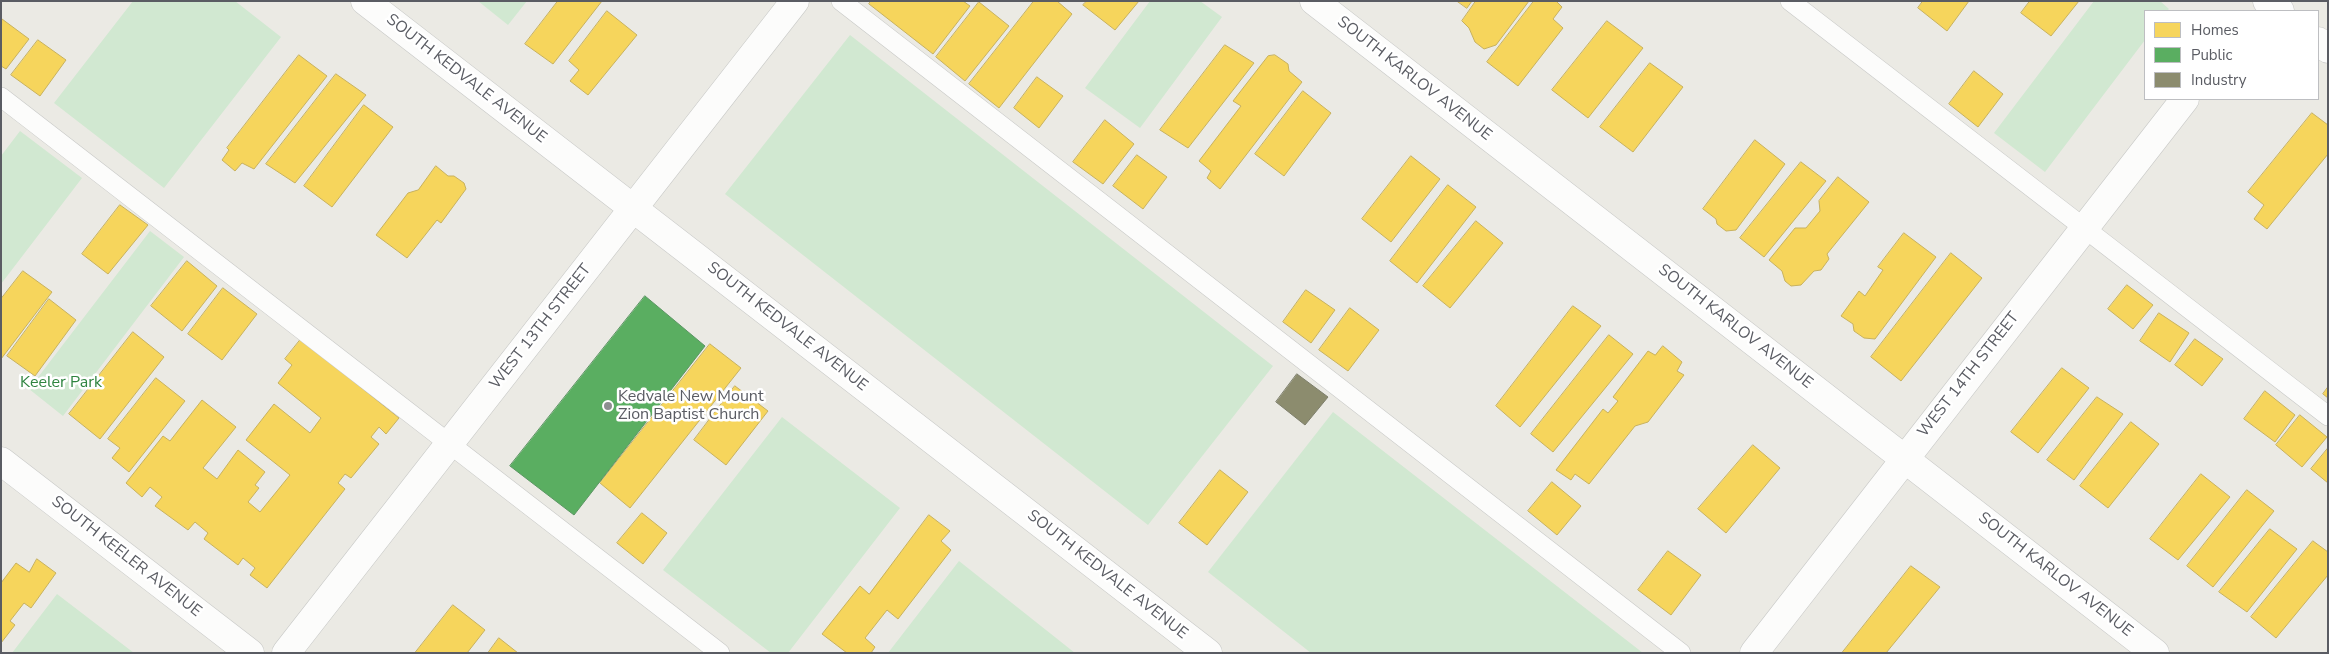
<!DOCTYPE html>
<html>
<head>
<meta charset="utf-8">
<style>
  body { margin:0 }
  #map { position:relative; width:2329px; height:654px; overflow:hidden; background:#ebeae4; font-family:"Nunito Sans",sans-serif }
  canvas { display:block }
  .frame { position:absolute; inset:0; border:2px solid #5a5c63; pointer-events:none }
  .legend { position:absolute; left:2144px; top:10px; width:175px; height:90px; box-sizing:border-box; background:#fff; border:1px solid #bdbec1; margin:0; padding:6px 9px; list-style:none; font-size:15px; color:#5a5c63 }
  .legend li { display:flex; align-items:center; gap:10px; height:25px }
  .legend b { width:25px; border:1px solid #bdbec1 }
</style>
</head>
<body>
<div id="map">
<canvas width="2329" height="654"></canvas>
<div class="frame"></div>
<ul class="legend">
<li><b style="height:14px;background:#f6d55c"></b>Homes</li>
<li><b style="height:14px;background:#5aae61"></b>Public</li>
<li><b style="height:14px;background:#8c8c6e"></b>Industry</li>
</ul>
</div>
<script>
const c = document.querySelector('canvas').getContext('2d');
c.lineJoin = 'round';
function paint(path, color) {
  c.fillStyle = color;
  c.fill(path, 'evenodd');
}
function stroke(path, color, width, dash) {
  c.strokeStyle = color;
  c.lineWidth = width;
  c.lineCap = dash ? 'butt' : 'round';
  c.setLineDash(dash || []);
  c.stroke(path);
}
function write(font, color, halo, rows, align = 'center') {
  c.font = font + ' "Nunito Sans",sans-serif';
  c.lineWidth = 5;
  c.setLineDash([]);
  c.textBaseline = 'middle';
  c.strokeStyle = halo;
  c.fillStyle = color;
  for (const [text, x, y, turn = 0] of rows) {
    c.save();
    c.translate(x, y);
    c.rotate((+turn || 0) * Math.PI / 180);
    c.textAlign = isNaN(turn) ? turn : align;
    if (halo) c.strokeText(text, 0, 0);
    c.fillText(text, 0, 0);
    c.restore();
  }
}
paint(new Path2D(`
  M133,1H235L281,37L164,188L54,103Z
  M478,1H527L508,25Z
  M1150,1H1200L1222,17L1140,128L1085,88Z
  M2094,1H2160L2169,9L2167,11H2145V40L2045,172L1994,133Z
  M850,35L1273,366L1148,525L725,194Z
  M20,131L82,178L1,284V156Z
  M150,231L184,257L63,416L29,389Z
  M1333,412L1643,653H1311L1208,572Z
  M782,417L900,508L788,653H771L663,570Z
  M959,561L1075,653H888Z
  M57,594L134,653H12Z`), '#d1e8d1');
const homes = new Path2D(`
  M558,1H602L553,64L525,44Z
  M871,1H963L970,6L933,54L869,4Z
  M1034,1H1057L1072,14L999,108L969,84Z
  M1087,1H1139L1115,30L1083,5Z
  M1457,1H1472L1467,8Z
  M1476,1H1529L1496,45L1484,49L1475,42L1469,28L1462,21Z
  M1534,1H1556L1562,7L1553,19L1563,28L1518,86L1487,62Z
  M1923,1H1969L1947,31L1918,8Z
  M2030,1H2079L2051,36L2021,13Z
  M979,2L1009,26L965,81L936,57Z
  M607,11L637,35L588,95L570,81L579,70L569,61Z
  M2,19L29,39L6,69L1,66Z
  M1607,21L1643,48L1588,118L1552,90Z
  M38,40L66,60L40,96L11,75Z
  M1225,45L1254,63L1188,148L1160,130Z
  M299,55L327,76L254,169L242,163L235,171L222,160L229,150L227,148Z
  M1275,55L1288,64L1289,71L1302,82L1220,189L1207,178L1211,171L1199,161L1241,106L1233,101L1268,56Z
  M1650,63L1683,87L1633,152L1600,127Z
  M1974,71L2003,94L1978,127L1949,104Z
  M336,74L366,95L295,183L266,164Z
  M1037,77L1063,96L1039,128L1014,108Z
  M1303,91L1331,113L1284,176L1255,154Z
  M364,105L393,127L332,207L304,186Z
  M2312,113L2328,125V154L2267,229L2254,219L2264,205L2248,192Z
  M1105,120L1134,144L1103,184L1073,162Z
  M1755,140L1785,164L1736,230L1726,231L1717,224L1716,219L1703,209Z
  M1137,155L1167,177L1143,209L1113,186Z
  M1411,156L1440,179L1391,242L1362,219Z
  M1801,162L1826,181L1764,257L1740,238Z
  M436,166L448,176H454L464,183L466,189L441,223L437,220L407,258L376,235L408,193L418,190Z
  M1838,177L1869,202L1827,254L1829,259L1821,270L1814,271L1801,285L1791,286L1785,281L1782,271L1769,260L1795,228H1806L1820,211L1819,201Z
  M1448,185L1476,207L1417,283L1390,261Z
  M120,205L148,225L108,274L82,254Z
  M1476,221L1503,243L1450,308L1423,286Z
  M1904,233L1936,257L1875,339L1864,338L1854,331L1853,324L1841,316L1859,291L1865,296L1883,270L1878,267Z
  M1951,253L1982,278L1901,381L1871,357Z
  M187,261L217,286L182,331L151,306Z
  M23,271L52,292L1,359V299Z
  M2127,285L2153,305L2133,329L2108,309Z
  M223,288L257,314L222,360L188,334Z
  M1306,290L1335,310L1311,343L1283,322Z
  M49,299L76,320L35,376L7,356Z
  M1573,306L1601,326L1520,427L1496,406Z
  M1350,308L1379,330L1348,371L1319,350Z
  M2159,313L2189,333L2170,362L2140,341Z
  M133,332L164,357L100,439L69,414Z
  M1609,335L1633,354L1553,452L1531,434Z
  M301,339L399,418L386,434L379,427L371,437L379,444L351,478L345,474L338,483L345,489L267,588L250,575L255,568L243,558L238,565L204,539L208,533L195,522L188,530L155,506L162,497L150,487L142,497L126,483L163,436L170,441L202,400L236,427L203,468L217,479L238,450L265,472L255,485L259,488L248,502L260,512L290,475L246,440L274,404L310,433L321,418L278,383L292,365L285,359Z
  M2195,339L2223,359L2202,386L2175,365Z
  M710,344L741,368L630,508L600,483Z
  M1663,346L1682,362L1677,371L1684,375L1648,422L1635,426L1589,484L1575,474L1571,480L1556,470L1603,409L1608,413L1618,401L1613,397L1648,351L1655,355Z
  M2062,368L2089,388L2038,453L2011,432Z
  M156,378L185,401L129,472L112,458L120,448L108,439Z
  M735,386L768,411L726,465L694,440Z
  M2328,387V398L2323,394Z
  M2265,391L2295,415L2275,442L2244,419Z
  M2097,397L2123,414L2074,480L2047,460Z
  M2300,415L2327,437L2302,467L2276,445Z
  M2131,422L2159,444L2108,508L2080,486Z
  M1753,445L1780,468L1726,533L1698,509Z
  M2328,448V483L2311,469Z
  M1220,470L1248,492L1207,545L1179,523Z
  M2201,474L2230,497L2178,560L2150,539Z
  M1552,482L1581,506L1557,535L1528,511Z
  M2247,490L2274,511L2213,587L2187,566Z
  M642,513L667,533L643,564L617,543Z
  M929,515L950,531L941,541L951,550L898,619L887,610L865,638L875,647L871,653H847L822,634L860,586L869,594Z
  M2270,529L2297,549L2247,612L2219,592Z
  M2313,541L2328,552V575L2276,638L2251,617Z
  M1668,551L1701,575L1671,615L1638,590Z
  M37,559L56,573L31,608L24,603L10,621L15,625L1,643V583L16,563L29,572Z
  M1911,566L1940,587L1886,653H1842Z
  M453,605L485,630L467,653H415Z
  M499,638L518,653H488Z`);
paint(homes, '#f6d55c');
stroke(homes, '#c7b15e', 1);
const public = new Path2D(`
  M645,296L705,346L574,515L510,466Z`);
paint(public, '#5aae61');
stroke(public, '#5a9562', 1);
const industry = new Path2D(`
  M1297,374L1328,397L1305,425L1276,402Z`);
paint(industry, '#8c8c6e');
stroke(industry, '#7d7e6b', 1);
const service = new Path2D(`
  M841,1L1681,653
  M1790,1L2328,416
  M1,97L720,653`);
const minor = new Path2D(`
  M365,1L1208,653
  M1314,1L2155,653
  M2267,1L2280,11
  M2318,41L2328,49
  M286,653L795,1
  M1754,653L2185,99`);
const tertiary = new Path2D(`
  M1,461L250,653`);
stroke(service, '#c7c8c6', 20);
stroke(minor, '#c7c8c6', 29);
stroke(tertiary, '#c7c8c6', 29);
stroke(service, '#fcfcfb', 19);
stroke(minor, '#fcfcfb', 28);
stroke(tertiary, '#fcfcfb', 28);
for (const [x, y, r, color] of [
  [608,406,5,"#8d8e90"]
]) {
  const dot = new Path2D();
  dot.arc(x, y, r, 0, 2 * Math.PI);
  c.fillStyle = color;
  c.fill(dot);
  stroke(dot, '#fff', 2);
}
write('16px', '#5a5c63', '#fff', [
  ["SOUTH KEDVALE AVENUE",466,79,38],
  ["SOUTH KARLOV AVENUE",1414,79,38],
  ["WEST 13TH STREET",541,327,-52],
  ["SOUTH KEDVALE AVENUE",787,327,38],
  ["SOUTH KARLOV AVENUE",1735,327,38],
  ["WEST 14TH STREET",1969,375,-52],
  ["SOUTH KEELER AVENUE",126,557,38],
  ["SOUTH KEDVALE AVENUE",1107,575,38],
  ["SOUTH KARLOV AVENUE",2055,575,38]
]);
write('16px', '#2f8440', '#fff', [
  ["Keeler Park",61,383]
]);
write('16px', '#5a5c63', '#fff', [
  ["Kedvale New Mount",618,397],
  ["Zion Baptist Church",618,415]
], 'left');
</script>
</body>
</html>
